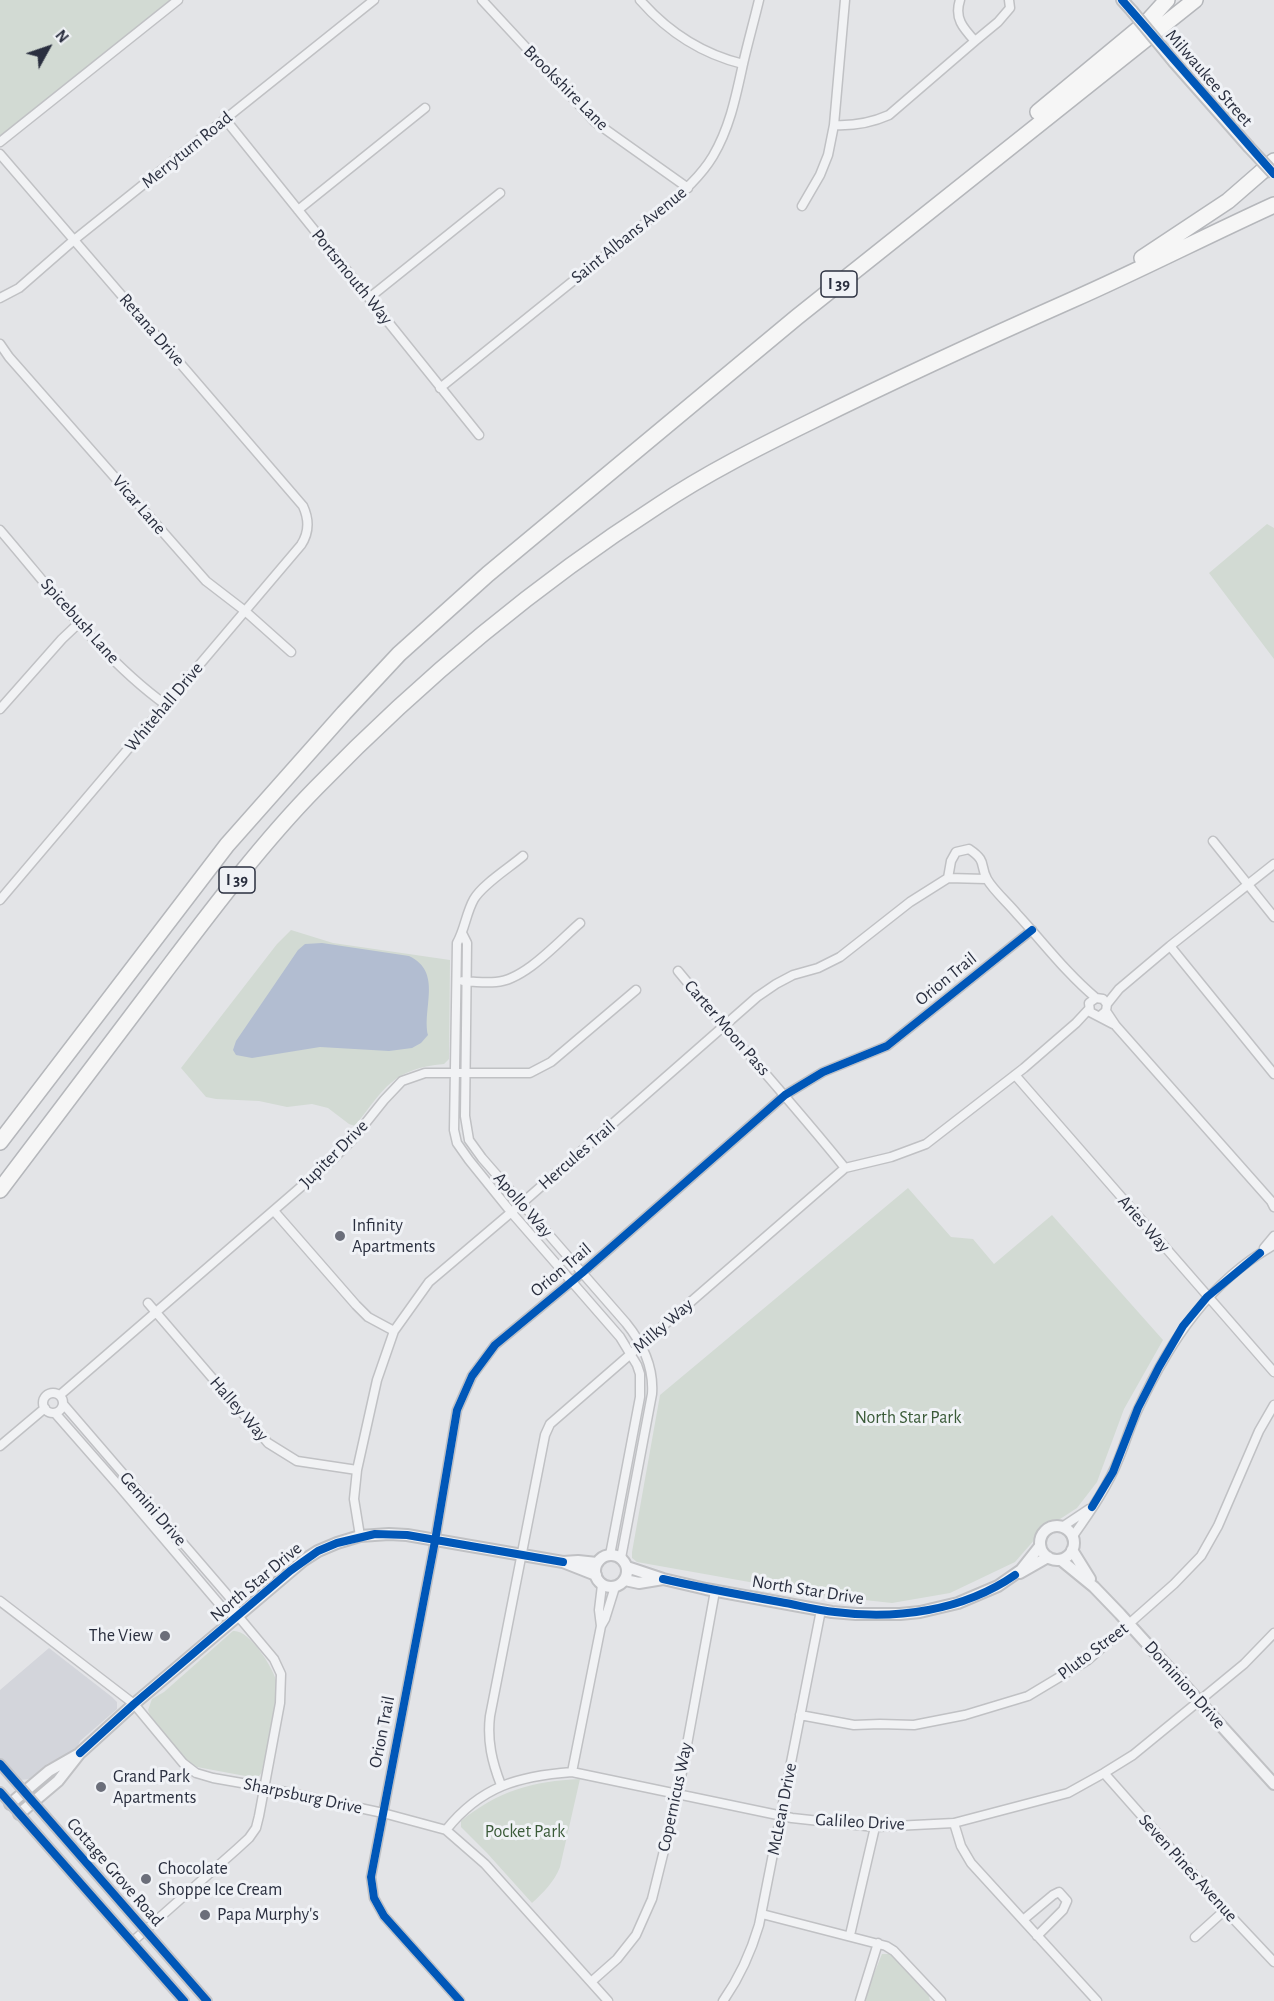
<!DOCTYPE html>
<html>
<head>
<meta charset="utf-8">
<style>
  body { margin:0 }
  #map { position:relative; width:1274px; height:2001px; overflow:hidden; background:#e3e4e7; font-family:"Alegreya Sans",sans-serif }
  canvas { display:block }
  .north { position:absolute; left:18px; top:18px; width:60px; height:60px; -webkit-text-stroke:4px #f0f2f6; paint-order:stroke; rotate:50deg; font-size:16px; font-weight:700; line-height:24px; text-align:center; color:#2a2f3f }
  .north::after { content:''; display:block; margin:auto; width:21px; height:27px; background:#2a2f3f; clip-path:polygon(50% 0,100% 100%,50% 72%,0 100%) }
</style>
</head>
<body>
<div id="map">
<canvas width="1274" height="2001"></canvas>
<div class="north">N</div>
</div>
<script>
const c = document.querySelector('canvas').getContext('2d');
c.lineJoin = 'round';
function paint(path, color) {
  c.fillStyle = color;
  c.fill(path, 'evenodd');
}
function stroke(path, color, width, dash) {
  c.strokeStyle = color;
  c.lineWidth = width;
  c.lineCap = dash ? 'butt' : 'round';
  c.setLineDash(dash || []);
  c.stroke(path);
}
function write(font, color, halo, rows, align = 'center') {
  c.font = font + ' "Alegreya Sans",sans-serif';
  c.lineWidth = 6;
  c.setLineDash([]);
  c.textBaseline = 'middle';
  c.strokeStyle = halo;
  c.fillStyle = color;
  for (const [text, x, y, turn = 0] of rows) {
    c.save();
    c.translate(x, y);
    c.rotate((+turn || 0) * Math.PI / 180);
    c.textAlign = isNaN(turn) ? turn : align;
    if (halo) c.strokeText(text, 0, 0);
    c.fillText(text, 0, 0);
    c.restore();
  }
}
paint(new Path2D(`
  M49,1648L112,1697L117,1702V1709L80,1741L77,1748L68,1754L47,1764L30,1779L20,1780L0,1758V1690Z`), '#d3d5db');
paint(new Path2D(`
  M0,0H172L0,141Z
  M1267,524L1274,528V659L1209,573Z
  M291,930L333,943L450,960L449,1059L444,1064C392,1069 385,1088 355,1126L349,1124L328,1108L312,1104L287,1107L259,1101L216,1099L206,1097L181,1068L277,944Z
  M908,1188L951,1237L973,1239L994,1264L1052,1215L1163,1340L1124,1409L1097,1482L1077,1508L1043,1530L1015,1562L950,1593L892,1603L828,1596L637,1562L632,1558V1552L660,1395Z
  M233,1631C249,1629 272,1666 276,1680C279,1691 266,1758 262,1771C260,1776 260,1775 256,1778L197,1767L187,1760L151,1718L148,1710L152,1699L164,1692Z
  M580,1779L560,1867C554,1882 544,1892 532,1903L487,1853L461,1827V1821C498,1791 533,1781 580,1779Z
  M882,1954H890L929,1996L930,2001H863Z`), '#d2dad3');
paint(new Path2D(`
  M322,943L409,956C443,972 422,1008 428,1035L421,1043L412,1048L389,1051L320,1047L252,1058L236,1055L233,1050L236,1041L298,950L305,944Z`), '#b2bdd1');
const minor = new Path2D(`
  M482,0L595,122L688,188
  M640,0C668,32 702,54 743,64
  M960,0C954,18 963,28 975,41L998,22L1010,8L1009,0
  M225,119L479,435
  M834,125C854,126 871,123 889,115L975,41
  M0,142L178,0
  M0,154L303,506C309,519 309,533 301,545L0,900
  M802,206L820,175L828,155L834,125L845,0
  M298,210L425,108
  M0,298L19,288L74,240L374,0
  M369,298L500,193
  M0,344L9,357L206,581L245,611L291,652
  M440,388L665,207C683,192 701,176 713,156C730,127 736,96 743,64C748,42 754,21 759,0
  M0,530C51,589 102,659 166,705
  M0,709L62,639L80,622
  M1213,841L1274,917
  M523,856C509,868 483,884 474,899C466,913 465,929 457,943L454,1130L457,1143L469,1160L511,1212L620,1337L637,1365L640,1374V1397L610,1555
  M948,878L951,861L956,852L969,849C988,862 979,864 987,879C993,890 1009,904 1017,914C1043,942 1066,973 1096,998
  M948,878L986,879
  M462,933L467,943L465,1116L469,1140L482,1158L626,1323C643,1344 654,1367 652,1394L621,1558
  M1170,946L1274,1074
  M678,971C733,1038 791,1101 845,1168
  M463,981C474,982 485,983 496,982C525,980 559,941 580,923
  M1107,1004L1119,989L1170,946L1274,864
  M1106,1011L1116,1026L1271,1201L1274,1207
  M1100,1016L1106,1011L1107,1004L1103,999L1096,998L1089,1003L1090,1012L1113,1024
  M1015,1075L1274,1372
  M274,1211L356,1305L368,1317L394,1331
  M1264,1248L1274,1236
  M148,1303L268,1443L297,1461L357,1470
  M43 1403a10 10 0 1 1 20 0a10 10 0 1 1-20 0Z
  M60,1395L332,1160L352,1140L384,1100L402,1081L425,1073H530L551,1062L636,990
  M64,1405L231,1599L238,1616L274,1659L281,1674L280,1703L259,1816L256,1828L249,1838L237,1849L132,1942
  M55,1413L119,1486L221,1606L230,1613L238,1616
  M0,1446L45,1408
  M1062,1527L1089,1509
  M360,1536L354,1499L357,1470L377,1380L394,1331L429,1282L521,1204L757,997L776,984L793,975L818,968L840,957L910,902L948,878
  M1073,1536C1090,1512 1108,1486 1119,1458C1126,1441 1131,1423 1139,1407C1170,1341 1209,1282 1274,1245
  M0,1601L134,1704L183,1763L196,1773L213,1778L253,1785L383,1813L446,1830L485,1864L608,2001
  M601,1626L605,1619L615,1587
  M800,1715L854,1725L880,1724L914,1725L965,1715L1028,1696L1088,1660L1174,1584L1201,1556L1218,1526L1259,1431L1274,1405
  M572,1772L601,1626L599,1610L602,1585
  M1104,1773L1225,1910L1274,1962
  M501,1785C492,1762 487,1741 490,1716L545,1435L550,1424L845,1168L891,1157L926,1144L1024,1068L1076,1023L1089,1009
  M954,1823L961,1846L971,1863L1097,2001
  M446,1830C481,1786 519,1776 572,1772L792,1818L875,1827L954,1823L1068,1793L1104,1773L1133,1755L1199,1701L1244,1664L1274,1633
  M762,1914L886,1946L894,1951L941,2001
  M1023,1920L1053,1895L1059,1892L1067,1901L1063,1910L1037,1936
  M850,1935L875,1827
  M1195,1937L1225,1910
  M591,1982L617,1959L636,1935L652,1899L678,1794L715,1591
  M460,2001L384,1916L374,1898L371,1877L435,1541L457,1410L472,1376L495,1345L582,1273L785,1095L823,1072L887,1046L1032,930
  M723,2001C740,1977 751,1952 759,1925L821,1610
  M860,2001L878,1943`);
const tertiary = new Path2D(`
  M1122,0L1132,11
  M1174,62L1248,146
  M1040 1543a17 17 0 1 1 34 0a17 17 0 1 1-34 0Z
  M1072,1550L1090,1579
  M595 1571a16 16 0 1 1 32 0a16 16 0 1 1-32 0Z
  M1061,1560L1094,1587L1120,1614L1274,1784
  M563,1562L578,1561L597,1563
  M627,1567L663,1579L706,1589L832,1612L856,1614H900L920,1612L958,1603L998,1586L1021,1570L1040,1546
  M1020,1573L1048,1557
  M625,1580L639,1583L663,1579
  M10,1804L49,1771L77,1755
  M19,1814L58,1781L80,1753L134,1704L304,1560L318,1551L337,1543L360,1536L389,1534L407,1535L563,1562L596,1575`);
const motorway = new Path2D(`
  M1038,112L1148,21L1167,0
  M1142,258L1228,201L1274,161
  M0,1142L227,845L344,713L399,654L488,574L797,317L1195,0
  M0,1190C55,1118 109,1045 164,973C211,911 262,843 316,788C420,681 533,586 659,505C707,473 759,447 810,422C897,379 984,339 1072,300C1140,270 1206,236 1274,205`);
stroke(minor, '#c0c1c4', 11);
stroke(tertiary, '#c0c1c4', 14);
stroke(motorway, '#b5b7bb', 18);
stroke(minor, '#f1f2f4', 8);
stroke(tertiary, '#f1f2f4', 10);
stroke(new Path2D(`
  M0,1764L207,2001
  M0,1792L184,2001`), '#c3c4c8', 12);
stroke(motorway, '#f6f6f6', 15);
const tertiaryBridge = new Path2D(`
  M1132,11L1174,62
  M1248,146L1274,174`);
stroke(tertiaryBridge, '#c0c1c4', 14, []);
stroke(tertiaryBridge, '#f1f2f4', 10);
stroke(new Path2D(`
  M1122,0L1274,174
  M1092,1507L1113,1472L1138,1408L1159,1367L1183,1326L1207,1297L1260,1253
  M663,1579C702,1588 741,1595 780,1602C798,1605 816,1610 835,1612C896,1620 963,1611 1015,1575
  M80,1753L134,1704L290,1571L318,1551L337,1543L375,1534L407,1535L563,1562
  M0,1764L207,2001
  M0,1792L184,2001
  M460,2001L384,1916L374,1898L371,1877L435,1541L457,1410L472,1376L495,1345L582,1273L785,1095L823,1072L887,1046L1032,930`), '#0057b8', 8);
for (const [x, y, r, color] of [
  [340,1236,6,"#6b6e7a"],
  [165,1636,6,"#6b6e7a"],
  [101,1787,6,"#6b6e7a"],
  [146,1879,6,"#6b6e7a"],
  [205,1915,6,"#6b6e7a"]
]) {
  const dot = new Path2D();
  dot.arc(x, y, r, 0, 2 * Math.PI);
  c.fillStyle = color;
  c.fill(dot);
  stroke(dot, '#f0f2f6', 2);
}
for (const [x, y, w] of [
  [839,284,36],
  [237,880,36]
]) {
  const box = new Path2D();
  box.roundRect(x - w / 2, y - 13, w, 26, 4.5);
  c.fillStyle = '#f0f2f6';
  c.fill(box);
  stroke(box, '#2a2f3f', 1.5);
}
write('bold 16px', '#2a2f3f', null, [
  ["I 39",839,284],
  ["I 39",237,880]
]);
write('18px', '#2a2f3f', '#f0f2f6', [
  ["Milwaukee Street",1209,78,49],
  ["Brookshire Lane",566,88,45],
  ["Merryturn Road",187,150,-39],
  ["Saint Albans Avenue",629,235,-39],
  ["Portsmouth Way",352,277,51],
  ["Retana Drive",152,330,49],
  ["Vicar Lane",139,505,49],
  ["Spicebush Lane",80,621,48],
  ["Whitehall Drive",164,707,-50],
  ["Orion Trail",946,979,-39],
  ["Carter Moon Pass",727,1028,49],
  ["Jupiter Drive",334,1154,-45],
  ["Hercules Trail",577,1155,-41],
  ["Apollo Way",523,1205,49],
  ["Aries Way",1144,1224,49],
  ["Orion Trail",561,1270,-40],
  ["Milky Way",663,1326,-41],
  ["Halley Way",239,1409,49],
  ["Gemini Drive",153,1509,49],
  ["North Star Drive",256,1582,-40],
  ["North Star Drive",808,1590,9],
  ["Pluto Street",1093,1651,-37],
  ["Dominion Drive",1185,1685,48],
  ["Orion Trail",382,1732,-79],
  ["Sharpsburg Drive",303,1796,12],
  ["Copernicus Way",675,1797,-78],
  ["McLean Drive",782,1809,-79],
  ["Galileo Drive",860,1822,3],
  ["Seven Pines Avenue",1188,1868,48],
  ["Cottage Grove Road",115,1872,49]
]);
write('18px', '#2a2f3f', '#f0f2f6', [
  ["Infinity",352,1226],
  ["Apartments",352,1247],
  ["The View",153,1636,"right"],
  ["Grand Park",113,1777],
  ["Apartments",113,1798],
  ["Chocolate",158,1869],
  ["Shoppe Ice Cream",158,1890],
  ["Papa Murphy's",217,1915]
], 'left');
write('18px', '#3a5a38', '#f0f2f6', [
  ["North Star Park",908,1418],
  ["Pocket Park",525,1832]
]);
</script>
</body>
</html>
